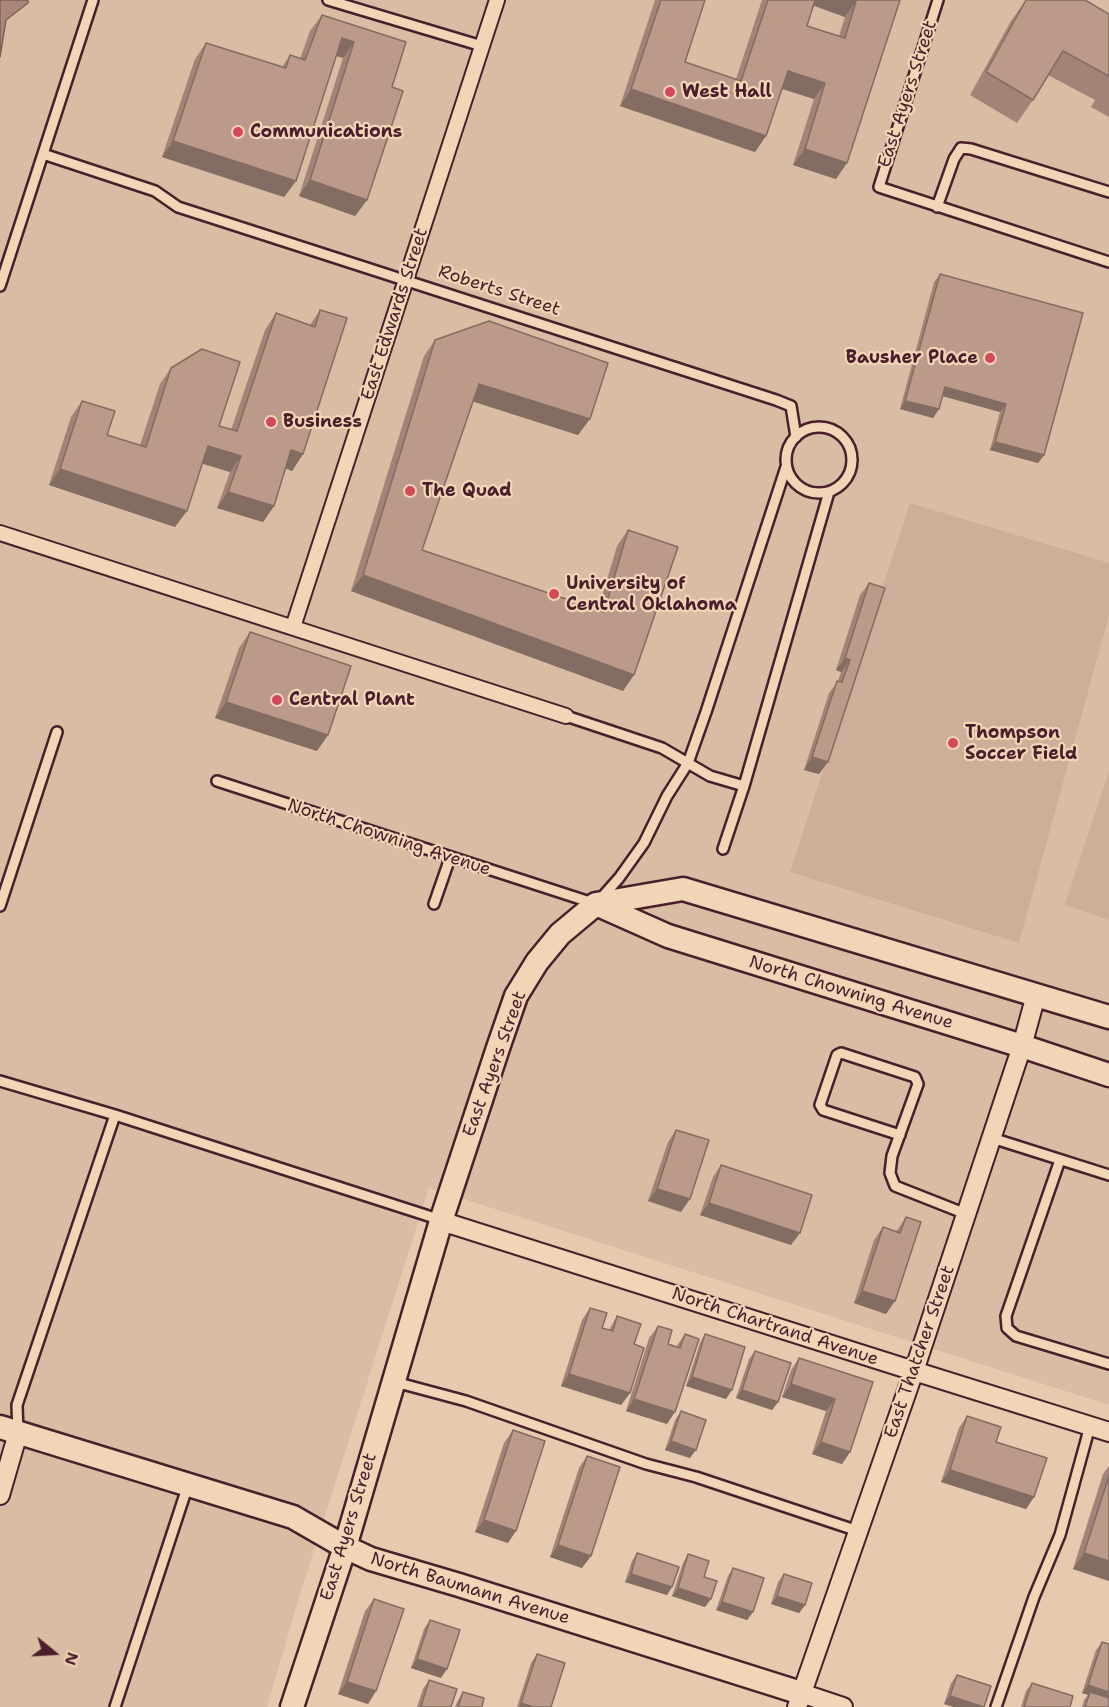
<!DOCTYPE html>
<html>
<head>
<meta charset="utf-8">
<style>
  body { margin:0 }
  #map { position:relative; width:1109px; height:1707px; overflow:hidden; background:#e6caaf; font-family:"Shantell Sans",sans-serif }
  canvas { display:block }
  .north { position:absolute; left:24px; top:1623px; width:60px; height:60px; -webkit-text-stroke:4px #f0d5b7; paint-order:stroke; rotate:108deg; font-size:16px; font-weight:700; line-height:24px; text-align:center; color:#4a1f2b }
  .north::after { content:''; display:block; margin:auto; width:21px; height:27px; background:#4a1f2b; clip-path:polygon(50% 0,100% 100%,50% 72%,0 100%) }
</style>
</head>
<body>
<div id="map">
<canvas width="1109" height="1707"></canvas>
<div class="north">N</div>
</div>
<script>
const c = document.querySelector('canvas').getContext('2d');
c.lineJoin = 'round';
function paint(path, color) {
  c.fillStyle = color;
  c.fill(path, 'evenodd');
}
function stroke(path, color, width, dash) {
  c.strokeStyle = color;
  c.lineWidth = width;
  c.lineCap = dash ? 'butt' : 'round';
  c.setLineDash(dash || []);
  c.stroke(path);
}
function write(font, color, halo, rows, align = 'center') {
  c.font = font + ' "Shantell Sans",sans-serif';
  c.lineWidth = 4.5;
  c.setLineDash([]);
  c.textBaseline = 'middle';
  c.strokeStyle = halo;
  c.fillStyle = color;
  for (const [text, x, y, turn = 0] of rows) {
    c.save();
    c.translate(x, y);
    c.rotate((+turn || 0) * Math.PI / 180);
    c.textAlign = isNaN(turn) ? turn : align;
    if (halo) c.strokeText(text, 0, 0);
    c.fillText(text, 0, 0);
    c.restore();
  }
}
paint(new Path2D(`
  M0,0H1109V1405L429,1188L300,1594L267,1707H0Z`), '#d9bca4');
paint(new Path2D(`
  M910,503L1109,563V615L1019,943L790,872Z
  M1109,771V920L1065,905Z`), '#ccae99');
const water = new Path2D(`
  M0,0H28V3L6,20L0,57Z`);
paint(water, '#a8867a');
stroke(water, '#825d5a', 1.5);
const service = new Path2D(`
  M328,0L482,46
  M938,0L879,187L1109,262
  M43,154L155,191L178,207L776,400L791,406L796,437
  M937,207L954,159L961,148L971,149L1109,192
  M0,286L93,0
  M786 460a33 33 0 1 1 66 0a33 33 0 1 1-66 0Z
  M566,716L662,748L710,776L744,786
  M217,781L596,904L619,878L644,843L667,796L688,763L706,712L786,467
  M723,849L744,786L829,492
  M434,904L450,858
  M0,906L57,732
  M0,1081L115,1115L441,1220
  M900,1135L823,1110L820,1105L837,1055L841,1053L915,1077L918,1084L892,1156L890,1173L895,1186L966,1214
  M992,1138L1109,1175
  M1060,1160L1006,1316L1007,1328L1016,1336L1109,1364
  M395,1382L466,1401L646,1464L696,1477L858,1531
  M18,1433L17,1405L115,1115
  M115,1707L188,1485
  M996,1707L1034,1597L1060,1535L1090,1426`);
const pedestrian = new Path2D(`
  M0,533L566,716
  M293,627L497,0`);
const minor = new Path2D(`
  M441,1221L914,1371L1109,1432
  M0,1495L18,1433
  M801,1693L843,1707
  M797,1707L914,1371L1022,1046L1036,995`);
const tertiary = new Path2D(`
  M596,904L668,936L1022,1046L1109,1075
  M596,904L683,889L1109,1017
  M0,1427L293,1517L345,1547L371,1559L459,1585L801,1693
  M292,1707L345,1547L441,1221L498,1048L516,996L537,962L560,934L596,904`);
stroke(service, '#4a1f2b', 14);
stroke(pedestrian, '#4a1f2b', 18);
stroke(minor, '#4a1f2b', 22);
stroke(tertiary, '#4a1f2b', 27);
stroke(service, '#f0d5b7', 9);
stroke(pedestrian, '#f0d5b7', 14);
stroke(minor, '#f0d5b7', 18);
stroke(tertiary, '#f0d5b7', 22);
paint(new Path2D(`
  M655,0H705L685,62L736,79L762,0H900L836,179L793,165L814,99L782,89L755,152L620,106ZM814,6L845,17L839,36L807,26Z
  M1026,0L1109,14V117L1091,107L1095,100L1048,75L1033,100L1017,123L970,95L1011,21Z
  M322,15L406,42L392,87L367,200L355,216L299,196L343,58L336,56L296,181L284,197L162,157L195,59L206,43L282,67L290,55L300,59L310,31Z
  M940,274L1044,455L1038,463L990,450L1000,412L942,396L939,409L933,418L900,409L934,282Z
  M320,310L303,454L292,471L286,468L274,506L263,522L217,508L230,472L202,463L175,527L49,485L71,417L82,401L107,435L140,445L160,384L171,368L219,426L231,430L265,330L276,313L310,325Z
  M435,340L578,435L473,401L422,550L598,610L617,546L628,530L623,691L351,591L424,356Z
  M869,583L885,588L819,774L804,770L829,693L838,681L841,672L836,670L860,595Z
  M250,632L317,751L215,718L239,648Z
  M676,1130L681,1212L648,1201L668,1142Z
  M721,1165L791,1245L700,1215L713,1177Z
  M906,1217L886,1314L854,1303L874,1240L883,1227L896,1232Z
  M590,1308L602,1328L609,1330L617,1316L634,1344L630,1393L621,1405L561,1386L582,1320Z
  M658,1326L668,1344L676,1347L685,1334L667,1424L626,1411L649,1338Z
  M705,1334L726,1399L686,1386L700,1343Z
  M755,1351L778,1402L772,1410L736,1398L749,1359Z
  M799,1358L873,1382L850,1452L842,1464L812,1454L826,1411L782,1397L791,1370Z
  M681,1411L690,1458L665,1450L675,1420Z
  M967,1416L996,1442L1034,1497L1026,1509L941,1482L959,1428Z
  M513,1430L508,1543L475,1532L504,1443Z
  M587,1456L582,1568L550,1557L579,1468Z
  M1109,1466V1581L1073,1569L1103,1474Z
  M637,1553L672,1587L667,1595L625,1582L632,1561Z
  M688,1554L704,1577L705,1607L672,1596L683,1563Z
  M733,1568L753,1612L747,1620L716,1610L728,1576Z
  M784,1574L805,1605L799,1613L771,1604L778,1582Z
  M374,1599L376,1691L368,1704L338,1694L365,1611Z
  M430,1620L441,1678L411,1668L424,1629Z
  M1102,1642L1109,1707H1082L1084,1700L1088,1695L1082,1693L1096,1650Z
  M537,1654L551,1707H517L531,1663Z
  M957,1675L984,1707H954L944,1704L951,1683Z
  M429,1680L451,1707H417L423,1689Z
  M1032,1683L1070,1707H1021L1026,1691Z
  M463,1692L482,1707H455L458,1700Z`), '#a18477');
paint(new Path2D(`
  M813,0H854L856,1L845,17L810,4Z
  M342,38L354,42L343,58L331,54Z
  M788,71L825,83L814,99L777,87Z
  M631,89L766,136L755,152L620,106Z
  M173,141L296,181L284,197L162,157Z
  M805,149L847,163L836,179L793,165Z
  M310,180L367,200L355,216L299,196Z
  M479,384L590,419L578,435L468,400Z
  M945,387L1006,404L1000,412L939,395Z
  M905,401L939,409L933,418L900,409Z
  M995,442L1044,455L1038,463L990,450Z
  M208,446L241,456L230,472L197,462Z
  M291,450L303,454L292,471L280,466Z
  M60,469L187,511L175,527L49,485Z
  M228,492L274,506L263,522L217,508Z
  M363,575L634,675L623,691L351,591Z
  M845,658L850,660L841,672L836,670Z
  M226,702L328,735L317,751L215,718Z
  M812,757L828,762L819,774L804,770Z
  M657,1189L690,1199L681,1212L648,1201Z
  M709,1203L800,1233L791,1245L700,1215Z
  M862,1291L895,1301L886,1314L854,1303Z
  M569,1374L630,1393L621,1405L561,1386Z
  M692,1377L732,1390L726,1399L686,1386Z
  M791,1384L835,1399L826,1411L782,1397Z
  M742,1390L778,1402L772,1410L736,1398Z
  M634,1399L675,1412L667,1424L626,1411Z
  M671,1441L696,1450L690,1458L665,1450Z
  M821,1442L850,1452L842,1464L812,1454Z
  M950,1470L1034,1497L1026,1509L941,1482Z
  M484,1520L516,1531L508,1543L475,1532Z
  M558,1545L591,1556L582,1568L550,1557Z
  M1084,1553L1109,1561V1581L1073,1569Z
  M631,1574L672,1587L667,1595L625,1582Z
  M678,1588L711,1599L705,1607L672,1596Z
  M777,1596L805,1605L799,1613L771,1604Z
  M722,1602L753,1612L747,1620L716,1610Z
  M417,1659L447,1669L441,1678L411,1668Z
  M347,1682L376,1691L368,1704L338,1694Z
  M1088,1685L1109,1692V1702L1090,1692L1088,1695L1082,1693Z
  M950,1696L984,1707H954L944,1704Z
  M521,1703L533,1707H519Z`), '#836c61');
const building = new Path2D(`
  M661,0H705L685,62L741,81L768,0H815L807,26L845,38L856,1L854,0H900L847,163L805,149L825,83L788,71L766,136L631,89Z
  M1026,0H1085L1109,14V76L1063,51L1033,100L986,72Z
  M322,15L406,42L392,87L403,91L367,200L310,180L354,42L342,38L296,181L173,141L206,43L286,68L290,55L305,60Z
  M940,274L1083,313L1044,455L995,442L1006,404L945,387L939,409L905,401Z
  M320,310L347,318L303,454L291,450L274,506L228,492L241,456L208,446L187,511L60,469L82,401L115,411L107,435L146,447L171,368L202,349L240,362L219,426L237,431L276,313L315,327Z
  M489,321L608,363L590,419L479,384L422,550L604,612L628,530L678,547L634,675L363,575L435,340Z
  M869,583L885,588L828,762L812,757L837,681L842,682L850,660L845,658Z
  M250,632L351,666L328,735L226,702Z
  M676,1130L709,1140L690,1199L657,1189Z
  M721,1165L812,1195L800,1233L709,1203Z
  M906,1217L921,1222L895,1301L862,1291L883,1227L900,1233Z
  M590,1308L607,1313L602,1328L613,1331L617,1316L641,1324L634,1344L644,1348L630,1393L569,1374Z
  M658,1326L672,1330L668,1344L680,1348L685,1334L699,1339L675,1412L634,1399Z
  M705,1334L745,1347L732,1390L692,1377Z
  M755,1351L791,1363L778,1402L742,1390Z
  M799,1358L873,1382L850,1452L821,1442L835,1399L791,1384Z
  M681,1411L706,1420L696,1450L671,1441Z
  M967,1416L1001,1427L996,1442L1047,1458L1034,1497L950,1470Z
  M513,1430L545,1441L516,1531L484,1520Z
  M587,1456L620,1467L591,1556L558,1545Z
  M1109,1476V1561L1084,1553Z
  M637,1553L679,1567L672,1587L631,1574Z
  M688,1554L709,1561L704,1577L717,1581L711,1599L678,1588Z
  M733,1568L764,1578L753,1612L722,1602Z
  M784,1574L812,1583L805,1605L777,1596Z
  M374,1599L404,1609L376,1691L347,1682Z
  M430,1620L460,1630L447,1669L417,1659Z
  M1102,1642L1109,1644V1692L1088,1685Z
  M537,1654L565,1663L551,1707H533L521,1703Z
  M957,1675L991,1686L984,1707L950,1696Z
  M429,1680L457,1689L451,1707H421Z
  M1032,1683L1073,1696L1070,1707H1024Z
  M463,1692L484,1698L482,1707H458Z
  M1090,1692L1109,1698V1707H1085Z`);
paint(building, '#bb9a8a');
stroke(building, '#836c61', 1.5);
for (const [x, y, r, color] of [
  [670,92,6,"#d1495b"],
  [238,132,6,"#d1495b"],
  [990,358,6,"#d1495b"],
  [271,422,6,"#d1495b"],
  [410,491,6,"#d1495b"],
  [554,594,6,"#d1495b"],
  [277,700,6,"#d1495b"],
  [953,743,6,"#d1495b"]
]) {
  const dot = new Path2D();
  dot.arc(x, y, r, 0, 2 * Math.PI);
  c.fillStyle = color;
  c.fill(dot);
  stroke(dot, '#f0d5b7', 2);
}
write('bold 18px', '#4a1f2b', '#f0d5b7', [
  ["West Hall",682,92],
  ["Communications",250,132],
  ["Bausher Place",978,358,"right"],
  ["Business",283,422],
  ["The Quad",422,491],
  ["University of",566,584],
  ["Central Oklahoma",566,605],
  ["Central Plant",289,700],
  ["Thompson",965,733],
  ["Soccer Field",965,754]
], 'left');
write('18px', '#4a1f2b', '#f0d5b7', [
  ["East Ayers Street",908,94,-72],
  ["Roberts Street",499,291,18],
  ["East Edwards Street",395,314,-72],
  ["North Chowning Avenue",389,838,18],
  ["North Chowning Avenue",851,993,17],
  ["East Ayers Street",495,1064,-70],
  ["North Chartrand Avenue",775,1327,18],
  ["East Thatcher Street",920,1352,-71],
  ["East Ayers Street",349,1527,-73],
  ["North Baumann Avenue",470,1589,17]
]);
</script>
</body>
</html>
